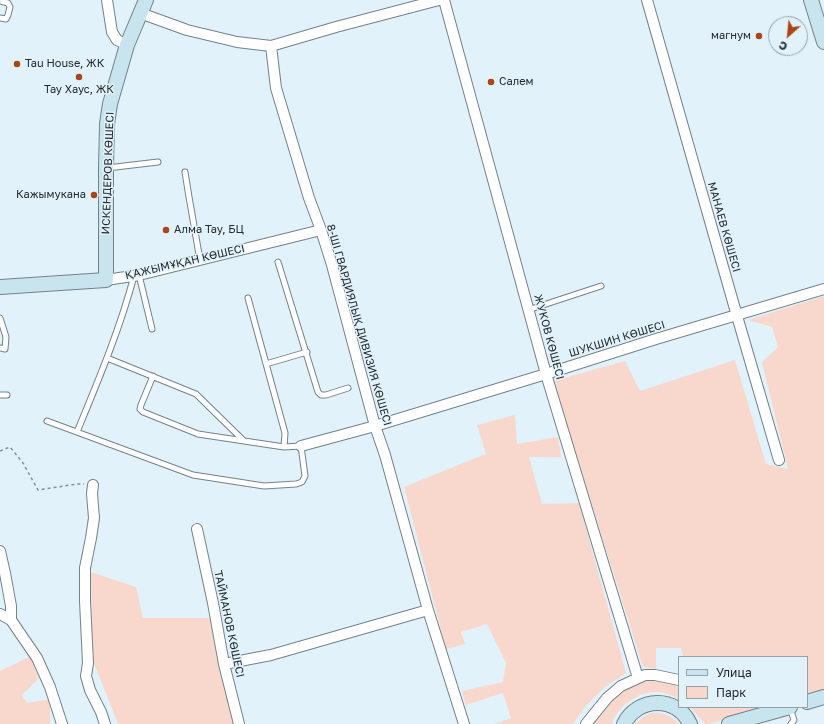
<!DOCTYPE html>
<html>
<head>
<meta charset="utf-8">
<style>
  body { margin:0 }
  #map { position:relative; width:824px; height:724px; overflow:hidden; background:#e1f2fa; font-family:"Golos Text",sans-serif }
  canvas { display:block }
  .legend { position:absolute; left:678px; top:656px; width:130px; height:52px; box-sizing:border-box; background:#e1f2fa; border:1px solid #95a2a8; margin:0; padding:5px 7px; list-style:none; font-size:12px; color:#232a2d }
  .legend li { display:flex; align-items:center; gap:8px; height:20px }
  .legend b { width:20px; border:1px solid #95a2a8 }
  .north { position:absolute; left:768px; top:16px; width:40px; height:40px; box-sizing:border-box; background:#e1f2fa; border:1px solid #95a2a8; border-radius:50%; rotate:207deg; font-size:11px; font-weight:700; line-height:16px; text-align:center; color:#232a2d }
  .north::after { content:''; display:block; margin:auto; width:14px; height:18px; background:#aa4519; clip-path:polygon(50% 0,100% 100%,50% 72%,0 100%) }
</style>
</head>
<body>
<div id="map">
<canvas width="824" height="724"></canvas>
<ul class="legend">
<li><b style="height:5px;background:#c8e5ef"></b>Улица</li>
<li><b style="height:11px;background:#f8d8cd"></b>Парк</li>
</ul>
<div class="north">С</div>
</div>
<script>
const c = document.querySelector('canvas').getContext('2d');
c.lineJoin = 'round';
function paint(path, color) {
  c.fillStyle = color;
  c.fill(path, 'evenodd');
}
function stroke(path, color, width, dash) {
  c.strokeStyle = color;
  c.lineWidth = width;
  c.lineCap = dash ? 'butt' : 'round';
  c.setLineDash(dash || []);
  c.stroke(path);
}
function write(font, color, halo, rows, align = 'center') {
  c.font = font + ' "Golos Text",sans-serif';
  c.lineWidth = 3;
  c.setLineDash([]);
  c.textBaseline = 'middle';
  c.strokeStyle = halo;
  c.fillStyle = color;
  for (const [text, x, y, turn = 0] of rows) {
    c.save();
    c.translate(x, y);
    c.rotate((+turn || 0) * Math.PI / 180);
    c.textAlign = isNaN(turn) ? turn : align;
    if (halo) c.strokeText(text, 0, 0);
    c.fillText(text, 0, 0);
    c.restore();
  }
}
paint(new Path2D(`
  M824,296V690L807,694V657H683L681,648H656V669L643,667L553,381L625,361L640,391L735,360L766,464L788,469L762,362L778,347L772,327L748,320Z
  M515,415L517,444L558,437L561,457H529L542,504L579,503L626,673L605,687L585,707L573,724H495L511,718L503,693L466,705L462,691L503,682L506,663L487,624L461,632L465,644L446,649L404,487L486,454L477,425Z
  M91,572L136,587L143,618H211L239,724H118L92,658Z
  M31,656L38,679L22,695L27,703L50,699V724H0V671Z
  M650,679L679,682V699C672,695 663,692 655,692C637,692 617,707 612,724H593L601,714L605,706L627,685Z
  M690,707H768L729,719L708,724H705Z
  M651,713C663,712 671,715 679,724H635L643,717Z`), '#f8d8cd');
const lane = new Path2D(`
  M0,1L8,3L10,7L8,15L6,19L0,18
  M107,168L158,162
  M185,172L189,197L200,260
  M278,262L318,392L321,395H326L348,388
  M139,275L152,329
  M248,298L285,433L284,447
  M528,310L601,286
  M0,318L6,337L5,349L0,348
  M107,358L196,394L243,440
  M266,364L307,352
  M0,395H7
  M47,421L193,475L264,486L296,484L302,482L305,476L301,446L284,447L198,434L143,412L140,409L141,405L153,376
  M77,432C98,381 120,329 134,276
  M790,708L794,720L791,724`);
const street = new Path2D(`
  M107,0L112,32L117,40L127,45
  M444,0L546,374L638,678
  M647,0L737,316L779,460
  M140,13L187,30L237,42L271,46L336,27L439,0
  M271,46L276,88L309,198L321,230L332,265L375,426L385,455L428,610L464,724
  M106,280L139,275L321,230
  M301,446L375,426L546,374L656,339L824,289
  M93,485L92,494L94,518L91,538L85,568V601L88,663L86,676L90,690L101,712L105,724
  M197,529L213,603L224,664L239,724
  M0,551L5,573L11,606V620L37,658L50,687L62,724
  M0,614L11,620
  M224,664L271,655L428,610
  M586,724L607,698L621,686L645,675H655L679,680`);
const secondary = new Path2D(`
  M811,0L824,42
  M0,287L106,280V168L107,124L110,104L127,45L146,0
  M807,702L824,697
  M624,724C637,697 677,695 690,724
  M729,724L790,707`);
stroke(lane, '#738289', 7);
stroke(street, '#738289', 12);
stroke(secondary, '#738289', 16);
stroke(new Path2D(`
  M0,451L10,447L23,463L38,490L77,484H84`), '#849096', 1.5, [3, 3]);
stroke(lane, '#fff', 5);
stroke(street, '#fff', 10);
stroke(secondary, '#c8e5ef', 14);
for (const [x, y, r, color] of [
  [759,36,4,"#aa4519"],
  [17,64,4,"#aa4519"],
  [79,77,4,"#aa4519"],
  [491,82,4,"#aa4519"],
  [94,195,4,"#aa4519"],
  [166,230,4,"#aa4519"]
]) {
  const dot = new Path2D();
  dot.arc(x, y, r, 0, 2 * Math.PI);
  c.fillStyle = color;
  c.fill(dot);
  stroke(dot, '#e1f2fa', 1.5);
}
write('11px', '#232a2d', '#e1f2fa', [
  ["магнум",751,36,"right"],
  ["Tau House, ЖК",25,64],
  ["Салем",499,82],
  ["Тау Хаус, ЖК",79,90,"center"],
  ["Кажымукана",86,195,"right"],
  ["Алма Тау, БЦ",174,230]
], 'left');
write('11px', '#232a2d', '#e1f2fa', [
  ["ИСКЕНДЕРОВ КӨШЕСІ",108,173,-88],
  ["МАНАЕВ КӨШЕСІ",724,227,74],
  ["ҚАЖЫМҰҚАН КӨШЕСІ",185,262,-13],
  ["8-ШІ ГВАРДИЯЛЫҚ ДИВИЗИЯ КӨШЕСІ",359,325,74],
  ["ЖУКОВ КӨШЕСІ",549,337,75],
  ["ШУКШИН КӨШЕСІ",617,339,-17],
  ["ТАЙМАНОВ КӨШЕСІ",229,624,78]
]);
</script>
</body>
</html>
